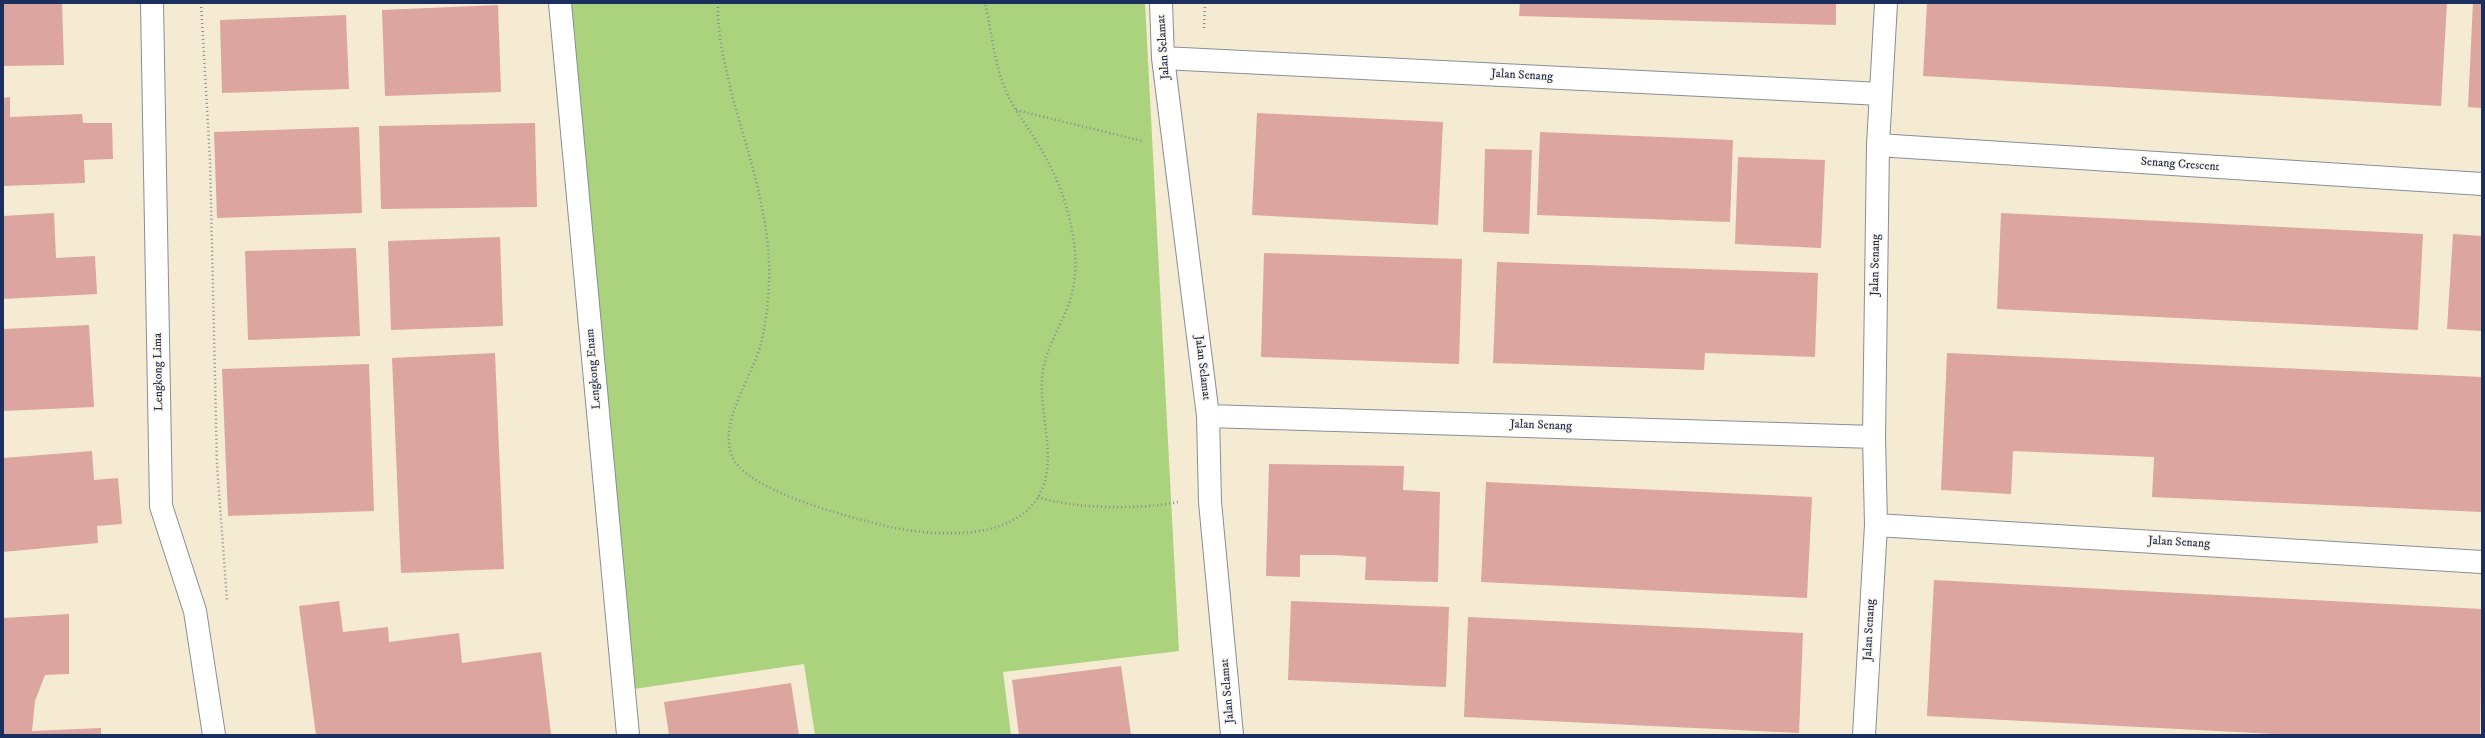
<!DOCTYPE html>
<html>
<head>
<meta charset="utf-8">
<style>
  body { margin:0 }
  #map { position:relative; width:2485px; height:738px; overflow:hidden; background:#f5ebd3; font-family:"IM FELL DW Pica",serif }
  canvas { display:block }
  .frame { position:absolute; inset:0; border:4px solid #1b2f5e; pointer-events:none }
</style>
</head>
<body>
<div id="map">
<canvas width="2485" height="738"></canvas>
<div class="frame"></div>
</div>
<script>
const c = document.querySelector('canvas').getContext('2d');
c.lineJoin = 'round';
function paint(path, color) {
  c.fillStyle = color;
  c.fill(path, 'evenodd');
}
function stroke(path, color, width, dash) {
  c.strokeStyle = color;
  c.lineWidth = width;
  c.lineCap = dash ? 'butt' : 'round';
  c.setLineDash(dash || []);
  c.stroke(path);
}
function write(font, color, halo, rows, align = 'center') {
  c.font = font + ' "IM FELL DW Pica",serif';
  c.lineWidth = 3;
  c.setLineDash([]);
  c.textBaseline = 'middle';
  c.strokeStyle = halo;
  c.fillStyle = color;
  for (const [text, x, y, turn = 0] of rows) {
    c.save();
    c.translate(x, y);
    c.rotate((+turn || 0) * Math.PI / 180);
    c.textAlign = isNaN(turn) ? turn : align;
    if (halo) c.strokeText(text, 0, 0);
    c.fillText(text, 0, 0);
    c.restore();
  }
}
paint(new Path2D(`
  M571,3H1145L1179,651L1003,672L1011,735H815L804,664L627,690L606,538Z`), '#abd27c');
paint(new Path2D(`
  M3,3H62L64,65L3,66Z
  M1520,3H1836V25L1519,16Z
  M1927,3H2447L2441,106L1923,76Z
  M2473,3H2482V108L2468,107Z
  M498,5L501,92L385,96L382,10Z
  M346,15L349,89L222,93L220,20Z
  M10,97V117L82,114L83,123H112L113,159L84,160L85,183L3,186V98Z
  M1257,113L1443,122L1438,225L1252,215Z
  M535,123L537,207L381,209L379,126Z
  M359,127L362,213L217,218L214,132Z
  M1540,132L1733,140L1730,222L1537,215Z
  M1485,149L1532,150L1529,234L1483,232Z
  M1738,157L1825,160L1821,248L1735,244Z
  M54,213L56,258L95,256L97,294L3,299V216Z
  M2001,213L2423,234L2418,330L1997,309Z
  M2453,234L2482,236V331L2447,329Z
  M500,237L503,326L391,330L388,241Z
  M356,248L360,336L248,340L245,251Z
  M1264,253L1462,259L1459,364L1261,357Z
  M1497,262L1818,273L1815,357L1705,353L1704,370L1493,363Z
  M89,325L94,407L3,411V329Z
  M495,353L504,569L401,573L392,358Z
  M1947,353L2482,377V512L2152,497L2154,457L2013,451L2011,494L1941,490Z
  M369,364L374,511L228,516L222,369Z
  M92,451L94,480L118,478L122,524L97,526L98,543L3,552V458Z
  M1269,464L1404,466L1403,490L1440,492L1438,582L1365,580L1366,557L1333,555H1300V577L1266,576Z
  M1486,482L1812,497L1807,598L1481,582Z
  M1934,580L2482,609L2480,735H2294L1927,716Z
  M339,601L343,632L388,627L389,642L459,633L462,663L541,652L551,734L316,735L299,606Z
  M1291,601L1449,607L1446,687L1288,680Z
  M69,614V674L45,675L35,701L32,731L101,728V735H3V618Z
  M1468,617L1803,633L1799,733L1464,717Z
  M1121,666L1131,735H1019L1012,680Z
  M791,683L799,735H669L664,702Z`), '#dca5a0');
const minor = new Path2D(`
  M152,3L161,506L195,611L214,735
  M560,3L628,735
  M1161,3L1163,58L1208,416L1210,502L1232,735
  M1163,58L1881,94
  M1878,145L2482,184
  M1208,416L1874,437
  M1876,525L2482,562
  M1864,735L1876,525L1874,437L1878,145L1886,3`);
stroke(minor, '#888d98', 24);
stroke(new Path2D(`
  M201,3L210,160L217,465L227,600
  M718,3C717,34 725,65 732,95C748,153 772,222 769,283C768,303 766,324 761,343C753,376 718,422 732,456C744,488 835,513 866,521C921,537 1037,551 1047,470C1051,437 1038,404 1043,370C1047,346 1061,326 1069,303C1079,275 1076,245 1069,217C1063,191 1052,167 1038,144C1028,127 1015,111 1007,93C994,65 992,33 985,3
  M1204,28L1205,3
  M1016,110L1142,141
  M1038,497C1075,509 1139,510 1178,502`), '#888d98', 2.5, [1, 3]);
stroke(minor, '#fff', 22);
write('12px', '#1b2f5e', '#fcf5e5', [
  ["Jalan Selamat",1164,47,-94],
  ["Jalan Senang",1522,76,3],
  ["Senang Crescent",2180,165,4],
  ["Jalan Senang",1876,265,-89],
  ["Jalan Selamat",1202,368,83],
  ["Lengkong Enam",594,369,-95],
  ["Lengkong Lima",159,372,-91],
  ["Jalan Senang",1541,426,2],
  ["Jalan Senang",2179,543,3],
  ["Jalan Senang",1870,630,-87],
  ["Jalan Selamat",1228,691,-95]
]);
</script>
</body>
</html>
